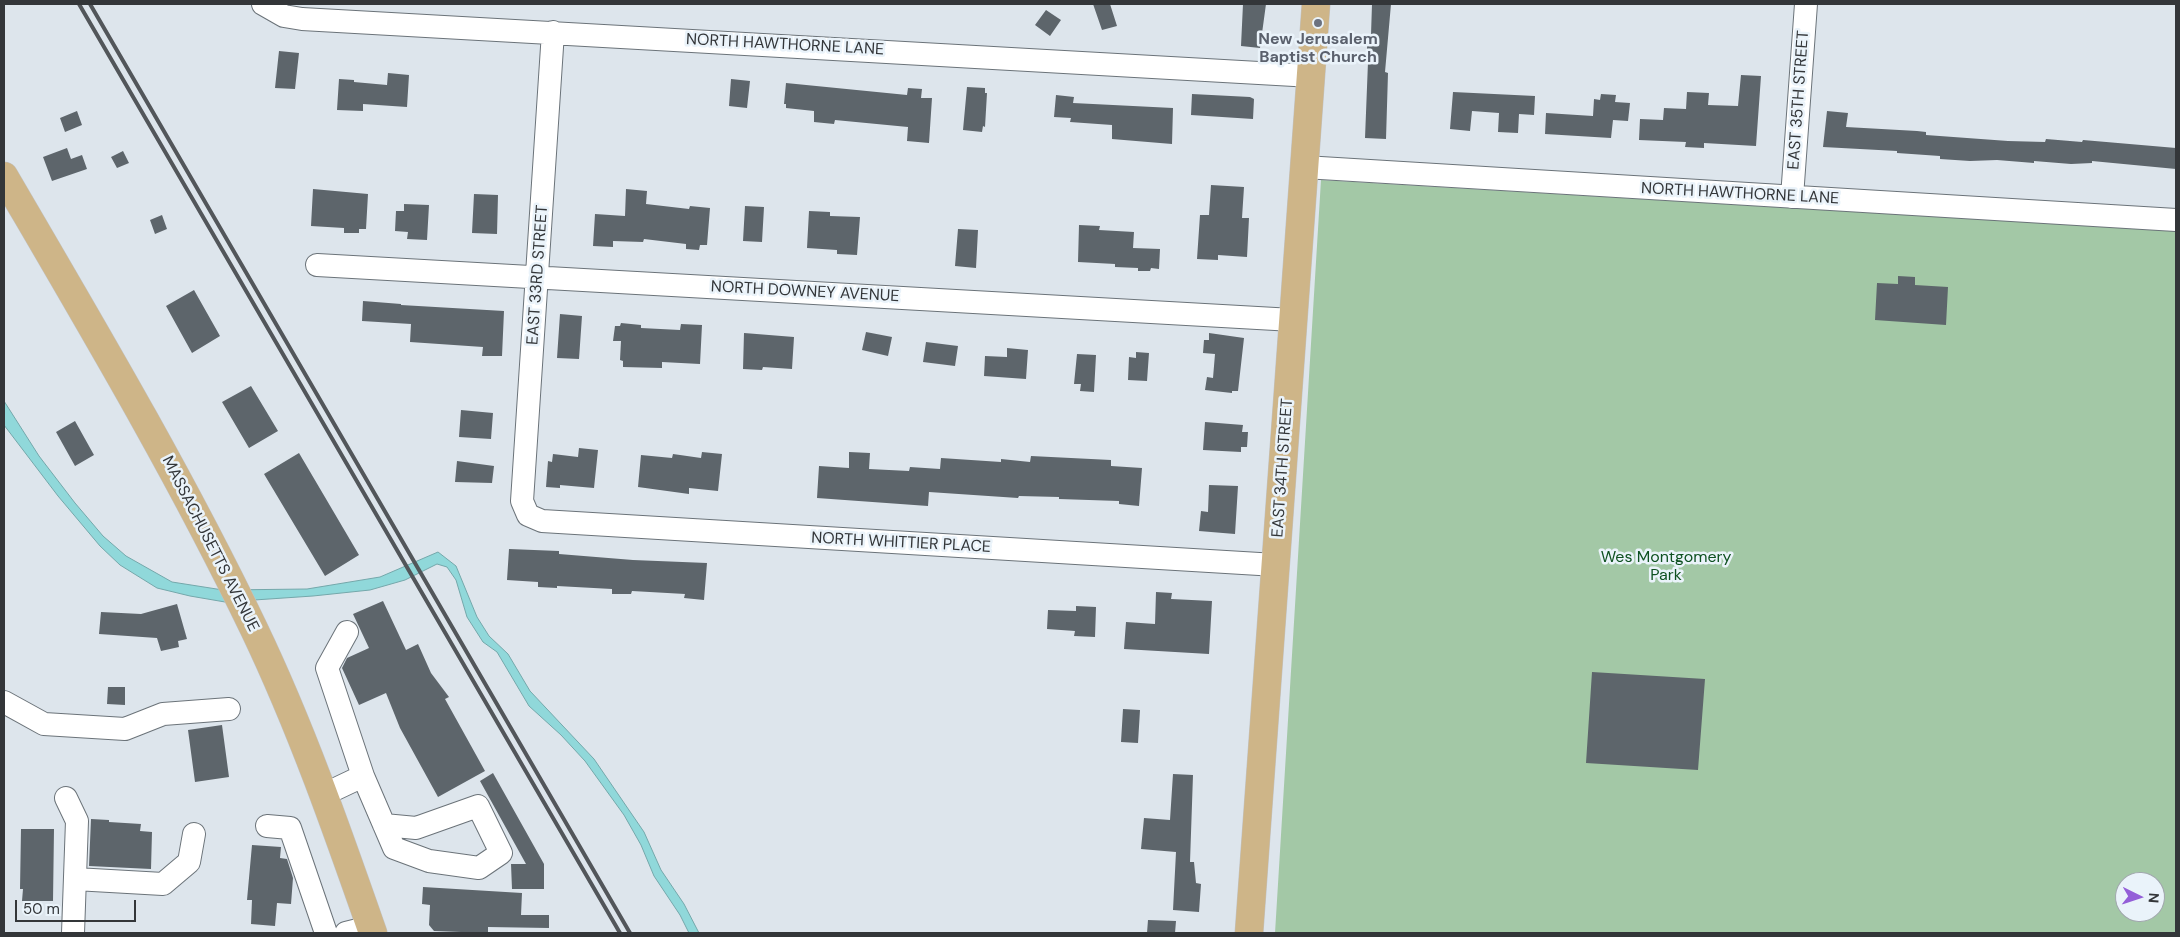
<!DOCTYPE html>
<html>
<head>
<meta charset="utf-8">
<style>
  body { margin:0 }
  #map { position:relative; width:2180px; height:937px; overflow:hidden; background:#dde5ec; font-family:"DM Sans",sans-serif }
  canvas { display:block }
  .frame { position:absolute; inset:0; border:5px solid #333639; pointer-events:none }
  .north { position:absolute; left:2115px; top:872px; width:50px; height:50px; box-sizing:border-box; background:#eaf3fa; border:1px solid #a1a7ad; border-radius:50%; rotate:94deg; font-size:14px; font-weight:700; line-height:20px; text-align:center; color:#333639 }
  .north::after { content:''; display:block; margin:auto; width:18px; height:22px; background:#945fd8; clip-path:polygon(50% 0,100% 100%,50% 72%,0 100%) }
  .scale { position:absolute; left:15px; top:900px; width:121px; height:22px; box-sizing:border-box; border:2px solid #333639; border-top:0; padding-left:6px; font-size:15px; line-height:18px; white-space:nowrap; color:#333639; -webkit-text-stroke:4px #eaf3fa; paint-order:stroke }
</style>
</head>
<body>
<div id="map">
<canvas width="2180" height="937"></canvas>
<div class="frame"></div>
<div class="north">N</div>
<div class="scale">50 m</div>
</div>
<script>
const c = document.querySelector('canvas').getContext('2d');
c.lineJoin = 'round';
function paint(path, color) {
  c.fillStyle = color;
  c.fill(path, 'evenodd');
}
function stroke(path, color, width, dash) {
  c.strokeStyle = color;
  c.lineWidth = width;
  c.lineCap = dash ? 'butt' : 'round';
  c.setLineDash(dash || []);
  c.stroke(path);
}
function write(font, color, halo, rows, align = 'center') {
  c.font = font + ' "DM Sans",sans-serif';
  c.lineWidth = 5;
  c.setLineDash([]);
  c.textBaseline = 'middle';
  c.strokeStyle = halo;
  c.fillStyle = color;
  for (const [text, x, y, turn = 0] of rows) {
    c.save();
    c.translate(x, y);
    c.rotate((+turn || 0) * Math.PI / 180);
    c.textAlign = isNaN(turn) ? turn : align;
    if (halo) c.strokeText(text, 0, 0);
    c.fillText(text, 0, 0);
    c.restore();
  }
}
paint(new Path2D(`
  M1321,180L2176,231V933H1275ZM2125,882H2155V912H2125Z`), '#a3c8a6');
const water = new Path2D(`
  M4,401L39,456L75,503L103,536L126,556L172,582L223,590L307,589L380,577L438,552L456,566L477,617L489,636L508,654L530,691L594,759L644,832L661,870L684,904L699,933H689L680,915L654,876L641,845L624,815L585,761L561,735L529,706L497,652L483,642L467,617L456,580L447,567L437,564L405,580L370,590L313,596L225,602L190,596L157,588L120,565L100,546L58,496L4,425Z`);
paint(water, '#90d8da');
stroke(water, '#74a7aa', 1);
paint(new Path2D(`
  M1093,4H1110L1117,26L1102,30Z
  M1243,4H1266L1260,48L1241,46Z
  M1372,4H1391L1385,72L1388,73L1386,139L1365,138L1368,62H1366L1368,35H1371Z
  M1046,10L1061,20L1050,36L1035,25Z
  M279,51L299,53L295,89L275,88Z
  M388,73L409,75L407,107L363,104V111L337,110L339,79L354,80V82L387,85Z
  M1741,75L1761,76L1756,146L1704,143V148L1685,147L1686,142L1639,140L1640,119L1663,120L1664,108L1686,109L1687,92L1709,93L1708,105L1738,106Z
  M731,79L750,81L747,108L729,106Z
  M786,83L907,95L908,88L922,89L921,98H932L929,143L907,141L908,127L835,120L834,124L814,122V111L786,108V104H784Z
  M967,87L985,88V93H987L985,127L983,126L982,132L963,130Z
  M1453,92L1535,96L1534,115L1519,114L1518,133L1498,132L1499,113L1472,111L1470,131L1450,129Z
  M1192,94L1250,97L1254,99L1253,119L1191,115Z
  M1601,94L1616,95L1615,102L1630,103L1628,121L1613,120L1611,138L1545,134L1546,113L1593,116L1594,99L1600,100Z
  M1056,95L1074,97L1073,103L1173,108L1172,144L1112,139V125L1070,122L1071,118L1054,117Z
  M77,111L82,125L65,132L60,118Z
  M1827,111L1848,113L1846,127L1917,131L1926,132V135L2008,141L2045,142L2046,139L2082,142L2083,140L2176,148V169L2092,161V163L2071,164L2034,161V163L1997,160L1970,161L1940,159V156L1897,153V151L1823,147Z
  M67,148L71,159L82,155L87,169L52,181L43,157Z
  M123,151L129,163L117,168L111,157Z
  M1211,185L1244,187L1242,218H1249L1247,257L1218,255V260L1197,259L1200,215H1209Z
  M313,189L368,194L366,229H359V233H344V228L311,226Z
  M626,189L647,191L646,204L689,209L690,206L710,208L707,245H700L699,250L686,249V244L644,239L643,242L613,241V247L593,246L595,214L625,216Z
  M474,194L498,195L497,234L472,233Z
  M404,204L429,205L427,240L407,239L408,232L395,231L396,211H404Z
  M745,206L764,207L762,242L743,241Z
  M809,211L830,212V216L860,217L857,255L837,254V250L807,248Z
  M162,215L167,229L155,234L150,220Z
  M1079,225L1100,226L1099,230L1134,232L1133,248L1160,249L1159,269L1151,268L1150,271H1138V268L1115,267V264L1078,262Z
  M958,229L978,230L976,268L955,266Z
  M1898,276L1915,277V285L1948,287L1946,325L1875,320L1877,283L1898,284Z
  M194,290L220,336L192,353L166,306Z
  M363,301L401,304V305L504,311L502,356H482L483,347L410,342L411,324L362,321Z
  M560,314L582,316L579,359L557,358Z
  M621,323L641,325V328L680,330L681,324L702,325L700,364L662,362V368L623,367V361L620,360L621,341H613L615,326H620Z
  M866,332L892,337L888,356L862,350Z
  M744,333L794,337L792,369L763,367L762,370L743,369Z
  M1209,333L1244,338L1238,391H1232V393L1205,390L1207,377L1213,378L1215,354L1203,353L1204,340H1209Z
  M926,342L958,346L955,366L923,362Z
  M1007,348L1028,350L1026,379L984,376L985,356L1007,357Z
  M1136,352L1149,353L1147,381L1128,380L1129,357L1136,358Z
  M1077,354L1096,355L1094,392L1080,391L1081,384H1074Z
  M251,386L278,431L249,448L222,402Z
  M461,410L493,413L491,439L459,437Z
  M75,421L94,455L75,466L56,432Z
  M1205,422L1243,425L1242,432H1248L1247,447H1241V452L1203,450Z
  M579,448L598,450L594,488L560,485V488L546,487L548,461L552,462L553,454L578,457Z
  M702,452L722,454L718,491L689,488V494L638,487L641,455L672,458L673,454L701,458Z
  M849,452L870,453L869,469L909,471L910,467L940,469L941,458L1001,462V459L1030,462L1031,456L1111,460V466L1142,468L1139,506L1119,504V501L1059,499V497L1019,496L1018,498L929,492L928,506L817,498L819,466L849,468Z
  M299,453L359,555L325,576L264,474Z
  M457,461L494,466L492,483L455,482Z
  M1209,485L1238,486L1235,534L1199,531L1201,511L1208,512Z
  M509,549L559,551V554L633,560L707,563L704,600L684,598L685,594L632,591L631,594H612V589L557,586V588L538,587V582L507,580Z
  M1156,592L1172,593L1171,599L1212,601L1209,654L1124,649L1126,622L1155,624Z
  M383,601L406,650L418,644L431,673L449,697L445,699L485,771L438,797L400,728L386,693L359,705L342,668L347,658L369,648L353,614Z
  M177,604L187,639L178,641L179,647L161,651L157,638L99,634L101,612L141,614Z
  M1076,606L1096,607L1095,637L1074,636L1075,631L1047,629L1048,610L1076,611Z
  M1592,672L1705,679L1698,770L1586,763Z
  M108,687H125V705L107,704Z
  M1123,709L1140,710L1138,743L1121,742Z
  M222,725L229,777L195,782L188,730Z
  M493,773L544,864V889H512L511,864H526L480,781Z
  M1173,774L1193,775L1190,862H1194L1196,883L1201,884L1199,912L1173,910L1176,852L1141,849L1144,818L1170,820Z
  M91,819L109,820V822L141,824L140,831L152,832L151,869L89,866Z
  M21,829H54L53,901H22L23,889H20Z
  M252,845L281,847L280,858L287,859L293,878L291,904L277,903L275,926L251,924L252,900H247Z
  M423,887L522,893L521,915H549V928L488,927V933L434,931L429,925L430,905L422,904Z
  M1148,920L1176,921L1175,933H1147Z`), '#5d656b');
const minor = new Path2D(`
  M263,4L284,16L302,19L1312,76
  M553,32L522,501L528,515L542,521L1276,565
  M1304,167L2176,220
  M1792,197L1806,4
  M317,265L1293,320
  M4,702L44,724L125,729L163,714L229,709
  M363,776L394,848L429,861L479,868L501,853L478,806L416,828L384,825
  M323,795L363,776L327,668L347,632
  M66,798L77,821L73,933
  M267,826L290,828L326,933
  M75,879L163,884L189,862L194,834
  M346,933L370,927`);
const major = new Path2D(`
  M4,176C91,325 179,473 254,629C301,727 337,830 373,933
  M1249,933L1316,4`);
stroke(minor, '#6b7379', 24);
stroke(major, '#c2c3c4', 29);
stroke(minor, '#fff', 22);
stroke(major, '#ceb588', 28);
stroke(new Path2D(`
  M79,4L620,933
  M90,4L630,933`), '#52565a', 4);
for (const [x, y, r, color] of [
  [1318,23,5,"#6b7280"]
]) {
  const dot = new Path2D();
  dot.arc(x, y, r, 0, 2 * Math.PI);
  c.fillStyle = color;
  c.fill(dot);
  stroke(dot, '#eaf3fa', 2);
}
write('bold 16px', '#5b616d', '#eaf3fa', [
  ["New Jerusalem",1318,40],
  ["Baptist Church",1318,58]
]);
write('16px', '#333639', '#eaf3fa', [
  ["NORTH HAWTHORNE LANE",785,45,3],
  ["EAST 35TH STREET",1799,100,-86],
  ["NORTH HAWTHORNE LANE",1740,194,3],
  ["EAST 33RD STREET",538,275,-86],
  ["NORTH DOWNEY AVENUE",805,292,3],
  ["EAST 34TH STREET",1283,468,-86],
  ["NORTH WHITTIER PLACE",901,543,3],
  ["MASSACHUSETTS AVENUE",210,544,63]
]);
write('16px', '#0e5120', '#eaf3fa', [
  ["Wes Montgomery",1666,558],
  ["Park",1666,576]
]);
</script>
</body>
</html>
